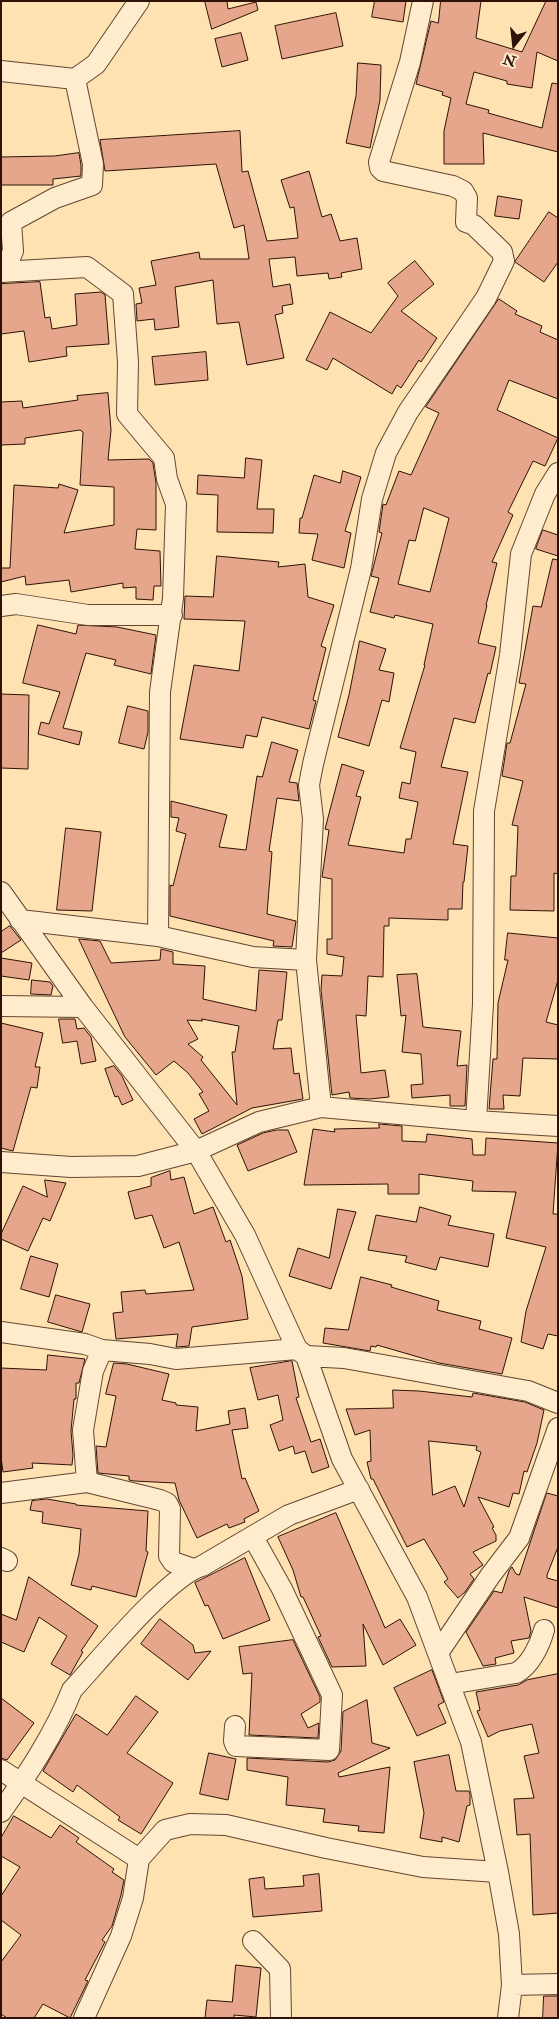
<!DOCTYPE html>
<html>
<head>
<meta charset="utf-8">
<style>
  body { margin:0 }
  #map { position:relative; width:559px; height:2019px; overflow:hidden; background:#fee2b2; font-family:"IM FELL Double Pica",serif }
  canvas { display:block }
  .frame { position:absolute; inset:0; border:2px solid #2e1207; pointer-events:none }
  .north { position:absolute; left:489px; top:20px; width:50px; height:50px; -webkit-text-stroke:4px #feeccd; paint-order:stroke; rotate:196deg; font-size:14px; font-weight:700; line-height:20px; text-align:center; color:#2e1207 }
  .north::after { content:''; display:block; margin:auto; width:18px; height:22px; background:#2e1207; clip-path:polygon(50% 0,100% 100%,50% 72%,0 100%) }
</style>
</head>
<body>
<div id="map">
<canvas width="559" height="2019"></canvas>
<div class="frame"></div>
<div class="north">N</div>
</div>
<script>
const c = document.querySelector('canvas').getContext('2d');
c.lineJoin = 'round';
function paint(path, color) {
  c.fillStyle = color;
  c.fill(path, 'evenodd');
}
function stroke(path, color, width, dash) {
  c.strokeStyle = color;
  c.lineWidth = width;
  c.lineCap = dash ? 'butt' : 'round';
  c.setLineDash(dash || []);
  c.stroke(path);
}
const building = new Path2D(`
  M205,1H227L228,9L256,2L258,10L212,29Z
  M375,1H406L403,22L372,17Z
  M441,1H481L476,38L522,52L546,1H558V61L537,52L532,88L507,84V81L474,72L466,104L489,110L488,113L542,128L552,83L558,84V152L483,133L484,164H444V131L451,98L442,95L443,92L416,84L431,21L438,23Z
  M336,13L343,46L282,59L275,26Z
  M241,33L248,60L222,67L215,39Z
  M358,63L381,65L380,100L370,148L346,143L356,96Z
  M240,131L242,172L248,171L267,241L298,238L294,207L290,208L281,180L309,171L322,217L331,214L340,241L357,238L362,269L341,273L342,277L329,279L328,273L297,276L295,257L269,259L273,287L290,284L293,304L282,306L283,313L275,315L284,358L247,365L239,322L217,324L213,280L175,287L179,327L155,330L154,319L137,321L136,304L142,303L139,288L156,285L151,261L199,252L200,259H249L244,225L234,228L216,164L105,171L100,140Z
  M79,153L81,165V176L53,179V185H1V157L54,156Z
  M498,196L522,200L519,219L495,216Z
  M549,212L558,218V262L544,282L515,262Z
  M415,261L434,284L401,311L437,338L421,362L419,360L401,388L397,385L392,394L333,358L327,370L306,360L330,312L371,333L398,296L388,283Z
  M40,282L45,318L50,317L52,329L77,325L75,294L101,292L105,295L109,344L66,347L67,356L29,362L24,331L1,334V284Z
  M499,299L517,311L515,314L542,326L540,332L558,340V399L509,380L497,410L558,438L545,466L533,461L508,512L513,515L492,562L497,563L486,605H487L478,643L496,647L490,674L488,673L475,723L454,718L441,767L468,772L453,844L468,846L464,882H463L462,909H448V920L389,918V926H384L383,977L368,976L366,1016L356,1015L361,1073L385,1070L389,1097L370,1099L350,1098L349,1092L332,1095L321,990L322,975L342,976L344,957L327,954V939H332V879L322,877L329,830L325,829L342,764L364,771L356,796L361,797L348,845L404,853L406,839H411L418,802L399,798L402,782L410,784L416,752L400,748L425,665H424L433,624L395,615L394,618L370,612L379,578L371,576L382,533L379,532L383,504L386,505L399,471L411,475L439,413L426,407ZM424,508L449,518L430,592L398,584L409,540L415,541Z
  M206,352L208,380L155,385L152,357Z
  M108,393L111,430L108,460L149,459L153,463L156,483V530L137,529L135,549L160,551L161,586H154L153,600L136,599V587L123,588V583L71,592L69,580L26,585L25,576L1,582V568H10L14,485L58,488L59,484L78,490L64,533L114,525V487L80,485L83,432L80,430L25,438V444L1,445V402L22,401L23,408L78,400L77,396Z
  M246,458L262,460L257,509H274L273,533L217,532L218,495L197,494L198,475L244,478Z
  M343,471L361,477L345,531L351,533L344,568L312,560L318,534L299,533L300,518H302L314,475L340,483Z
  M543,530L558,535V556L536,549Z
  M217,556L279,562L278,567L305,564L308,597L334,605L321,646L326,648L313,700L316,701L309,729L262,717L257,737L246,735L243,748L180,739L194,665L239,671L245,621L184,619L185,596L213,597Z
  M553,559L558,560V874L554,873V911L510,910L511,876H516L518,826L512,825L523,781L502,776L507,743H510L526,684L519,683L533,606L541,607Z
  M38,625L76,634L78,625L117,627L156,635L151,674L114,665L116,660L86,653L63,728L82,732L79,745L38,734L41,722L49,724L60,692L23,683Z
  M360,641L386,649L379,670L394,673L389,702L382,700L369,746L338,737L349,695Z
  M1,694L29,695L28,769L1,768Z
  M128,706L148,711V732L144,749L119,743Z
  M272,742L298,750L289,782L297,783L299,801L277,798L269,851L272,852L267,914L296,921L292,947L273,946L274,941L170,916V885L173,886L186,834L176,831L179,818L171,817V801L227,815L219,847L246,850L257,776L262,777Z
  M66,828L101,832L92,911L57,910Z
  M10,926L21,940L1,953V932Z
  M508,933L558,938V980L546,1022L558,1025V1059L523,1058L520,1096L503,1095L504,1109H489L493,1059H497L498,1003L508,960H505Z
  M79,939L100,941L111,963L160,960L161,949L173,952V964L205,966L203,999L256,1011L259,970L287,972L282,1020H278L273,1049L291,1048L294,1074L299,1073L303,1099L252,1108L202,1134L194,1119L209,1111L199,1094L203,1092L188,1073L174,1061L156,1075L125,1037ZM202,1019L239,1026L235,1052H232L237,1105L201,1060L203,1057L188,1044L198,1039L187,1020L202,1021Z
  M1,958L32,963L29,980L1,976Z
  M417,974L423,1027L461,1031L457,1066L467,1065L465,1106H450V1095L412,1098L411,1085L423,1084L421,1054L402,1052L406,1015L401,1016L397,975Z
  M32,980L50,982L53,986L51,995L31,994Z
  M59,1019H75L77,1029L84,1028L91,1037L96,1061L81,1064L77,1041L63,1043Z
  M1,1023L43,1033L35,1067H40L37,1088L31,1087L13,1151L1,1148Z
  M114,1066L122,1076L133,1100L122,1105L118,1096L115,1097L105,1069Z
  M379,1124L402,1126V1141L426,1142L427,1134L472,1139L473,1155H485L486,1138L558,1143L553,1214H558V1336L548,1334L543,1349L521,1342L526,1311L546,1247L506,1238L516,1192L472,1191L473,1181L419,1174V1194H388V1184L304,1185L313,1129L335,1132L334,1129L379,1128Z
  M277,1130H288L297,1152L248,1171L237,1145L263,1133Z
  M170,1171L171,1180L184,1177L194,1214L213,1207L226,1242L230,1240L242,1276L248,1319L192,1327L189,1346L176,1347L178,1334L116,1339L113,1313L123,1312L121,1292L145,1290L146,1294L194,1290L179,1242L164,1248L152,1215L135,1219L128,1192L151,1186V1178Z
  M45,1180L66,1183L50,1221L43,1218L28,1251L1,1239V1234L23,1186L47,1197Z
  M420,1207L451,1216L448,1225L494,1234L488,1267L440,1257L436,1270L405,1262L407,1256L368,1250L376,1215L416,1222Z
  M338,1209L356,1212L331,1289L289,1276L298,1248L329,1258Z
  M31,1256L58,1264L49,1297L21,1289Z
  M361,1277L392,1285L391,1287L439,1301L437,1310L481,1321L479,1329L512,1338L502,1374L439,1363L377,1345L376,1347L371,1346L370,1351L323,1343L325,1328L348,1330Z
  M56,1295L90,1304L82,1332L48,1322Z
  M48,1355L85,1359L79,1383H76V1399H74L71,1431L73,1455L72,1465L32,1463L33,1468L3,1472L1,1457V1368L46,1370Z
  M292,1361L299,1397L296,1398L311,1442L320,1439L329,1467L312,1473L305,1451L295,1454L293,1446L279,1451L270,1425L283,1420L278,1395L258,1400L250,1368Z
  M114,1363L127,1364L169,1374L162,1400L176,1403V1405L198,1407L196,1431L230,1424L228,1411L245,1408L248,1428L232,1430L242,1479L245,1478L259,1511L244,1519L245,1522L229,1528L227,1524L197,1538L179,1500L175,1483L134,1481L129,1480V1476L98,1473L96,1446L106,1447L116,1396L106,1394Z
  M393,1390L419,1391L472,1397L473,1393L525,1402L544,1410L537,1443L527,1472L524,1471L519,1494L513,1493L509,1507L478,1497L494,1527L492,1528L496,1535V1541L473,1552L483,1565L470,1574L474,1579L465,1592L458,1598L444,1582L448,1579L424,1539L407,1547L373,1479H371L367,1462L371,1461L370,1430L355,1435L346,1409L393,1408ZM429,1441L477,1446L476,1450L481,1452L464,1507L455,1486L433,1495Z
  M547,1493L558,1496V1547L547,1575V1578L558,1581V1608L524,1597L531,1631L529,1638L511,1641L514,1653L495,1658L496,1664L483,1666L466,1632L494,1591L502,1593L509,1571L512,1567L516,1574L519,1575Z
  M47,1499L76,1504V1505L148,1511L146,1551L148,1552L136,1597L92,1586L91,1590L71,1585L79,1554L81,1529L42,1523L43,1512L30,1510L32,1501Z
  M336,1513L385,1628L400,1619L416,1645L383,1665L363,1624L366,1666L332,1667L318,1637L321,1636L303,1597H301L293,1570L278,1537Z
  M245,1558L270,1620L223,1639L208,1605L205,1606L195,1583Z
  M29,1577L98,1626L81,1651L83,1652L70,1675L51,1664L67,1636L39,1617L24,1652L1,1642V1614L16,1620Z
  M160,1619L193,1645L195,1653L211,1651L188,1680L141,1644Z
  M293,1640L320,1697V1702L301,1714L308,1728L319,1723L318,1738L249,1735L252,1673L243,1674L239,1647Z
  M432,1670L444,1702L438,1705L446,1723L417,1736L394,1688Z
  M558,1674V1913L533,1915L530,1834L517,1835L514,1799L534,1798L524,1756L539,1753L532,1724L500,1731L488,1737L477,1711L480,1710L476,1692L518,1685L527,1680Z
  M136,1696L158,1712L127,1753L173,1783L141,1834L118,1820L120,1817L77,1785L73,1792L43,1771L76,1714L107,1735Z
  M1,1698L34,1723L7,1760L1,1758Z
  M367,1700L372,1743L390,1748L338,1773L339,1777L390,1767L384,1833L358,1831L359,1826L323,1822L325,1809L286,1805L288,1777L247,1770V1758L328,1762L335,1760L341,1751L343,1712Z
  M209,1753L236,1759L228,1800L200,1794Z
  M449,1755L456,1791H469L470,1794V1805L467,1806L459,1842L442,1837V1842L420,1838L424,1813L414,1762Z
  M14,1816L51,1838L60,1825L79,1838L76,1842L114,1869L112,1872L124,1880L121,1895L112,1926L102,1940L105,1942L85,1980L88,1981L70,2018L43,2004L34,2018H7L1,2014V1962L21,1935L1,1920V1896L20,1867L1,1856V1838Z
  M319,1874L322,1911L253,1917L249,1879L264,1877L265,1889L304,1886L303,1876Z
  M236,1965L261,1968L256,2017L234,2015V2018H205L207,2000L232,2002Z
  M544,1996H558V2018H543Z`);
paint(building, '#e5a68b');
stroke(building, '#2e1207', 1);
const minor = new Path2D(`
  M1,71L75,79L93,164L92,185L55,198L11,222L13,251L4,272
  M75,79L96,64L139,1
  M1,272L87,267L123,294L128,362L127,414L164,458L167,479L176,504L173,598L160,692L158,936
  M1,606L16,604L88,615H172
  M1,892L83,1007L196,1151L245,1235L297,1349L306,1356L342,1459L417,1597L471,1742L498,1872L509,1934L512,1985L508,2018
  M20,920L158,936L253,957L306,960
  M1,1006L83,1007
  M321,1107L306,960L313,819L309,785L313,764L361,569L372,499L386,453L408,412L486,298L504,261L502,252L474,225L466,222L467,198L463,191L453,186L383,171L380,168L379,162L410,62L423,1
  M476,1121L483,1004L484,811L510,655L521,554L545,494L558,473
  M1,1162L71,1167L138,1166L196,1151L259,1122L321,1107L476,1121L558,1126
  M1,1332L85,1344L102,1350L150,1354L176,1359L297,1349
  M306,1356L344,1358L511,1388L528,1391L558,1403
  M87,1482L83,1430L93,1371L102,1350
  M1,1493L87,1482L160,1500L167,1503L170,1509L169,1556L173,1562L193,1569
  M1,1558L7,1561
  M438,1653L490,1576L519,1538L558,1428
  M450,1684L516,1673C530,1666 540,1645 544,1630
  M235,1726L234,1741L236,1746L329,1750L332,1695L282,1589L253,1537
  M1,1770L139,1859
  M1,1812C28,1774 55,1733 72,1690C99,1661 168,1576 202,1566L289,1515L359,1489
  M253,1941L280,1969L281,2018
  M512,1985L558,1984
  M84,2018L121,1936L133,1898L139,1859L165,1830L190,1824L226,1825L326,1848L423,1867L498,1872`);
stroke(minor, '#624632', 22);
stroke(minor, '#feeccd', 20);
</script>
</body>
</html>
